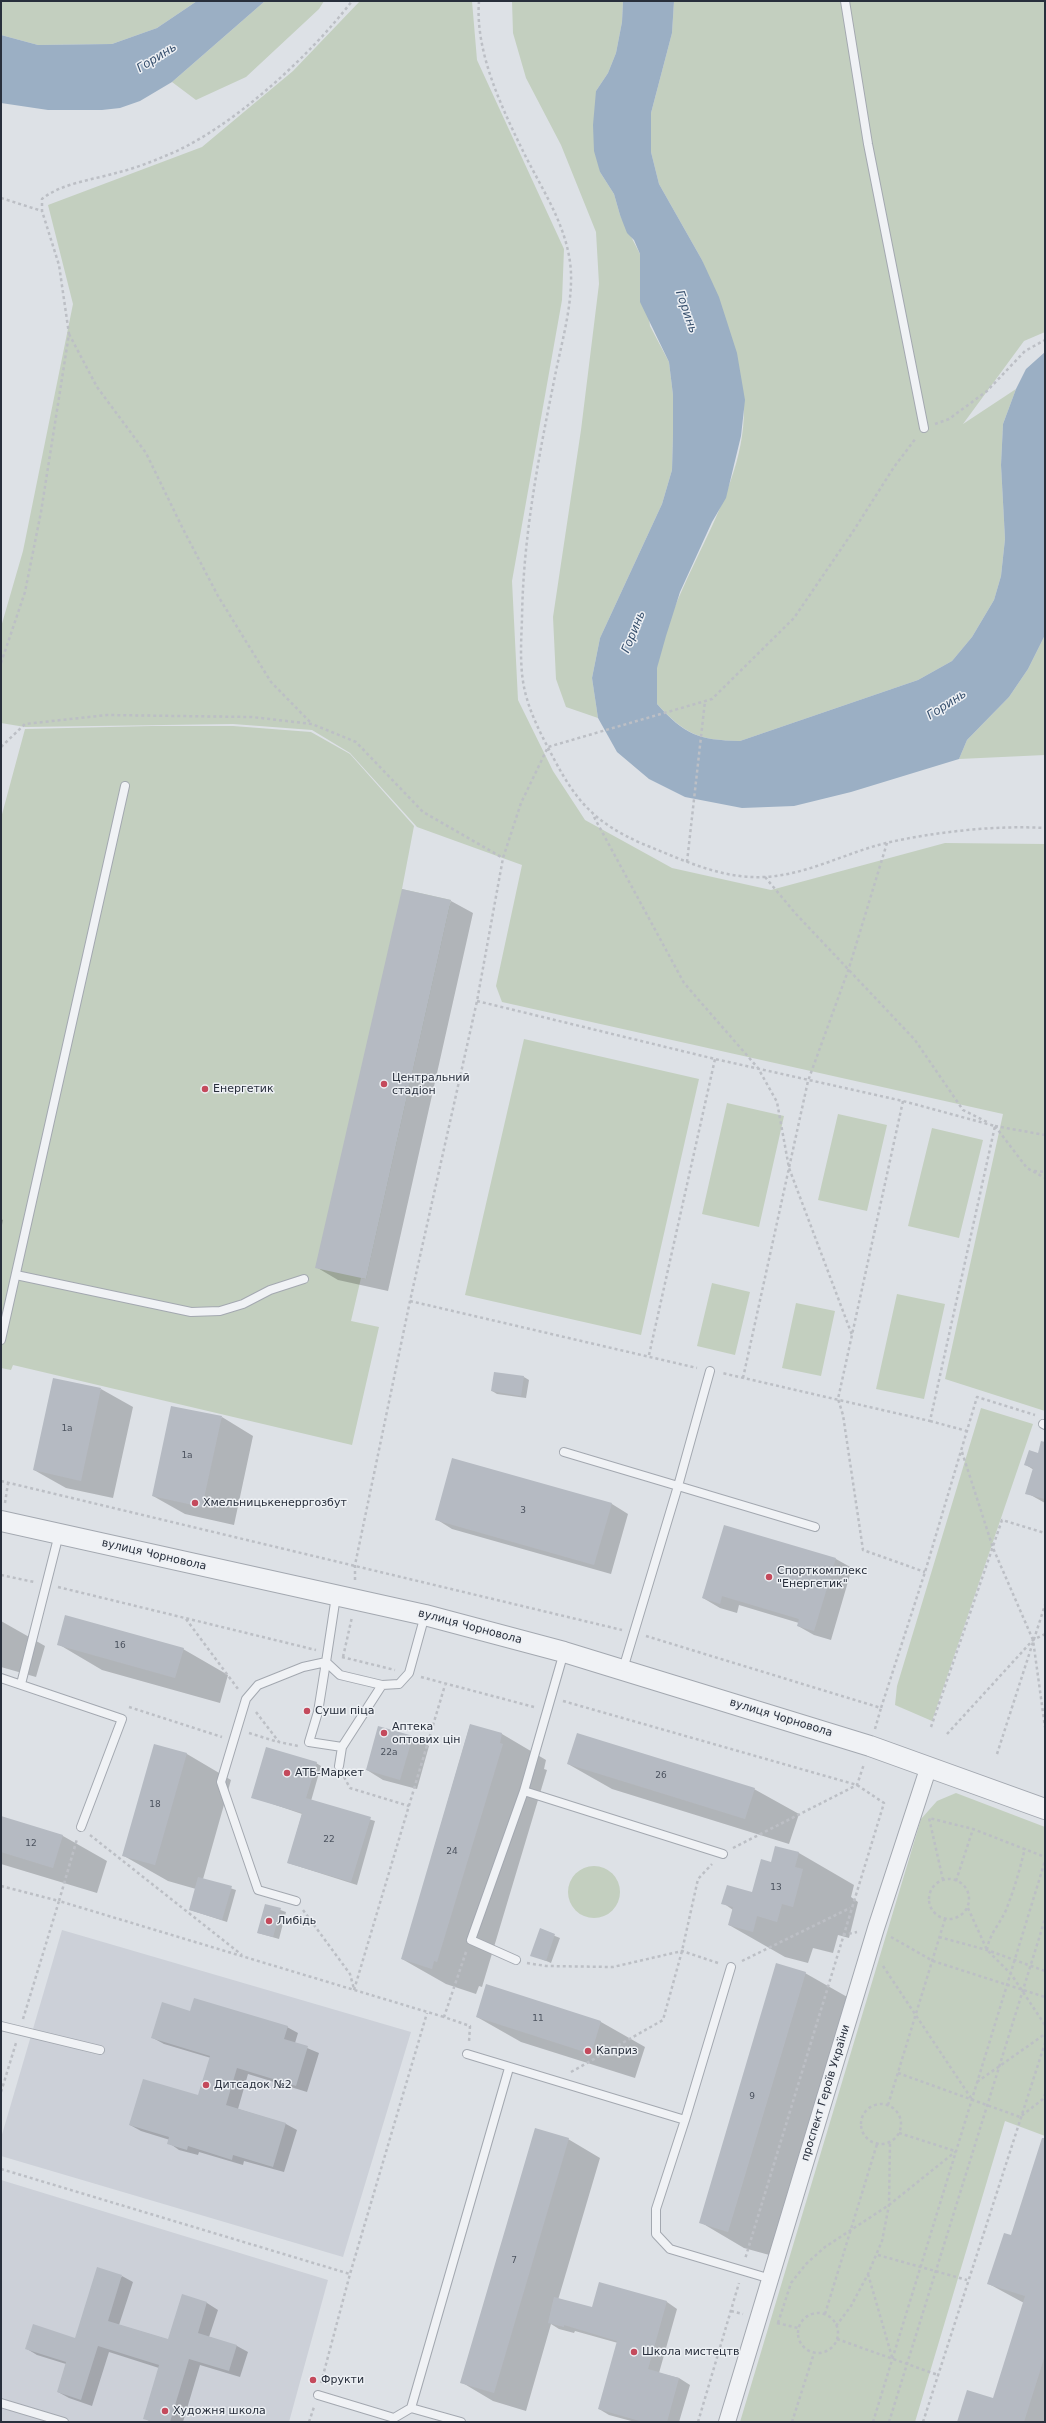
<!DOCTYPE html>
<html>
<head>
<meta charset="utf-8">
<style>
  body { margin:0 }
  #map { position:relative; width:1046px; height:2423px; overflow:hidden; background:#dde1e6; font-family:"DejaVu Sans",sans-serif }
  canvas { display:block }
  .frame { position:absolute; inset:0; border:2px solid #282f3c; pointer-events:none }
</style>
</head>
<body>
<div id="map">
<canvas width="1046" height="2423"></canvas>
<div class="frame"></div>
</div>
<script>
const c = document.querySelector('canvas').getContext('2d');
c.lineJoin = 'round';
function paint(path, color) {
  c.fillStyle = color;
  c.fill(path, 'evenodd');
}
function stroke(path, color, width, dash) {
  c.strokeStyle = color;
  c.lineWidth = width;
  c.lineCap = dash ? 'butt' : 'round';
  c.setLineDash(dash || []);
  c.stroke(path);
}
function write(font, color, halo, rows, align = 'center') {
  c.font = font + ' "DejaVu Sans",sans-serif';
  c.lineWidth = 3;
  c.setLineDash([]);
  c.textBaseline = 'middle';
  c.strokeStyle = halo;
  c.fillStyle = color;
  for (const [text, x, y, turn = 0] of rows) {
    c.save();
    c.translate(x, y);
    c.rotate((+turn || 0) * Math.PI / 180);
    c.textAlign = isNaN(turn) ? turn : align;
    if (halo) c.strokeText(text, 0, 0);
    c.fillText(text, 0, 0);
    c.restore();
  }
}
paint(new Path2D(`
  M62,1930L411,2032L343,2257L1,2156V2138Z
  M1,2180L328,2280L289,2422H1Z`), '#ccd0d8');
paint(new Path2D(`
  M1,1H197L157,28L112,44L38,45L1,35Z
  M265,1H324L319,9L246,77L196,100L172,82Z
  M360,1H472L477,60L564,249L562,300L512,581L518,700L553,771L585,820L672,868L771,890L945,843L1045,844V1411L945,1379L1003,1114L502,1002L496,986L522,865L417,827L350,753L312,730L233,724L25,727L1,723V627L23,551L73,304L48,205L202,147L293,71Z
  M512,1H623L622,22L616,53L608,73L596,91L600,172L614,194L620,215L640,254L650,326L669,362L673,395V435L672,470L662,504L600,638L592,678L598,718L566,707L556,679L553,617L581,430L599,284L596,232L561,145L526,78L513,33Z
  M674,1H1045V332L1024,341L963,424L1016,389L1003,424L1001,465L1005,539L1001,576L994,600L972,637L952,661L918,680L740,741C698,740 686,735 657,704C657,692 655,679 657,667C673,571 761,480 741,381L702,260L659,184L651,152V113L672,33Z
  M1045,635V755L959,759L967,740L1009,697L1028,669Z
  M152,726H233L311,732L350,754L414,826L402,889L451,900L366,1279L361,1278L351,1321L379,1327L352,1445L13,1365L11,1370L1,1368V818L25,729Z
  M524,1039L699,1079L641,1335L465,1295Z
  M727,1103L784,1116L759,1227L702,1214Z
  M838,1114L887,1125L867,1211L818,1200Z
  M932,1128L983,1140L959,1238L908,1226Z
  M712,1283L750,1292L735,1355L697,1346Z
  M897,1294L945,1304L924,1399L876,1389Z
  M796,1303L835,1311L821,1376L782,1368Z
  M981,1408L1033,1424L932,1721L895,1705L897,1686Z
  M956,1793L1045,1827V2136L1005,2121L915,2422H740L921,1819L937,1801Z
  M568 1892a26 26 0 1 1 52 0a26 26 0 1 1-52 0Z`), '#c3cfbf');
paint(new Path2D(`
  M197,1H265L172,82L140,101L120,108L102,110H48L1,103V35L38,45L112,44L157,28Z
  M623,1H674L672,33L651,113V152L659,184L702,260L719,297L737,353L745,400L741,436L726,498L712,522L680,592L666,636L657,668V704C685,735 698,740 740,741L918,680L952,661L972,637L994,600L1001,576L1005,539L1001,465L1003,424L1016,389L1026,369L1045,352V635L1028,669L1009,697L967,740L959,759L851,792L794,806L742,808L685,797L649,779L617,752L598,718L592,678L600,638L662,504L672,470L673,435V395L669,362L640,302V254L634,240L627,233L620,215L614,194L600,172L594,151L593,125L596,91L608,73L616,53L622,22Z`), '#9bafc4');
paint(new Path2D(`
  M451,901L473,913L388,1291L338,1280L316,1267Z
  M1,1219L3,1220L1,1230Z
  M524,1377L529,1380L526,1398L497,1394L492,1391Z
  M101,1389L133,1407L113,1498L66,1488L34,1470Z
  M222,1417L253,1436L234,1525L185,1514L153,1496Z
  M1045,1456V1503L1027,1493L1034,1470L1026,1465Z
  M453,1459L612,1504L628,1514L611,1574L452,1529L436,1519Z
  M836,1559L852,1568L831,1640L814,1635L798,1626L799,1623L739,1605L737,1613L720,1608L703,1598Z
  M1,1621L45,1646L36,1677L1,1667Z
  M58,1644L183,1649L228,1675L220,1703L102,1670Z
  M470,1725L502,1734L546,1760L544,1769L547,1770L482,1987L479,1986L476,1994L446,1984L402,1959Z
  M413,1737L429,1746L417,1789L383,1780L367,1770Z
  M155,1745L187,1754L231,1780L203,1879L236,1890L227,1922L190,1910L196,1889L168,1881L124,1856Z
  M316,1763L321,1766L311,1801L375,1821L357,1885L288,1863L302,1814L252,1797Z
  M568,1764L754,1789L799,1814L789,1844L612,1789Z
  M1,1817L63,1836L107,1861L97,1893L1,1864Z
  M776,1847L799,1853L854,1885L851,1897L858,1902L849,1938L838,1935L833,1953L813,1948L808,1963L785,1957L729,1925L733,1910L723,1903L753,1893L772,1863Z
  M266,1905L286,1912L279,1939L258,1933Z
  M540,1930L560,1938L551,1963L532,1955Z
  M805,1973L849,1998L773,2256L744,2248L700,2222Z
  M486,1986L601,2022L645,2047L635,2078L521,2042L477,2017Z
  M190,2012L287,2027L298,2033L295,2043L319,2053L307,2092L248,2074L238,2109L286,2124L297,2130L284,2172L244,2161L243,2165L199,2152L198,2155L179,2150L169,2143L170,2140L141,2131L130,2125L199,2096L211,2058L164,2044L153,2038Z
  M568,2139L600,2158L558,2300L592,2308L667,2302L677,2309L659,2373L679,2378L690,2385L679,2422H635L609,2415L599,2409L618,2343L575,2331L574,2333L559,2329L551,2324L526,2411L493,2401L461,2382Z
  M1045,2162V2422H958L994,2399L1024,2303L989,2284Z
  M122,2276L133,2282L119,2325L169,2340L182,2296L207,2303L218,2310L209,2337L237,2346L248,2352L240,2377L200,2365L183,2422H151L144,2418L159,2368L109,2352L92,2406L69,2398L58,2392L66,2364L37,2355L27,2349L76,2339Z`), '#0003');
paint(new Path2D(`
  M402,889L451,900L366,1279L315,1268Z
  M494,1372L524,1376L521,1396L491,1391Z
  M53,1378L101,1388L81,1481L33,1470Z
  M171,1406L222,1416L202,1507L152,1496Z
  M1041,1441L1045,1442V1499L1025,1494L1033,1468L1024,1465L1029,1450L1038,1453Z
  M452,1458L612,1503L594,1565L435,1520Z
  M724,1525L836,1558L814,1631L797,1626L799,1619L722,1596L720,1604L702,1598Z
  M65,1615L184,1648L175,1678L57,1645Z
  M470,1724L502,1733L500,1743L503,1744L437,1962L434,1961L432,1969L401,1959Z
  M378,1726L413,1736L400,1780L366,1770Z
  M577,1733L755,1788L745,1819L567,1764Z
  M154,1744L187,1753L155,1865L122,1856Z
  M266,1747L317,1762L306,1798L371,1817L351,1882L287,1863L302,1813L251,1798Z
  M1,1816L63,1835L53,1868L1,1852Z
  M775,1846L799,1852L795,1867L803,1869L793,1907L782,1904L777,1922L757,1916L753,1932L728,1925L733,1907L721,1904L727,1885L752,1892L761,1859L771,1862Z
  M198,1877L232,1886L222,1920L189,1910Z
  M265,1904L281,1908L273,1937L257,1933Z
  M540,1928L555,1934L546,1961L530,1956Z
  M776,1963L806,1972L728,2232L699,2223Z
  M486,1984L601,2021L591,2054L476,2017Z
  M194,1998L288,2026L284,2039L308,2046L296,2086L237,2068L226,2105L286,2123L273,2167L233,2155L232,2160L188,2146L187,2150L167,2144L169,2137L129,2125L143,2079L198,2095L210,2056L151,2038L162,2002L190,2011Z
  M535,2128L569,2138L494,2393L460,2383Z
  M1042,2138H1045V2355L1024,2422H957L967,2390L993,2398L1025,2296L987,2284L1004,2233L1011,2235Z
  M97,2267L122,2275L108,2321L168,2339L182,2294L207,2302L198,2333L237,2345L229,2371L189,2359L170,2422H154L143,2419L159,2365L98,2346L81,2400L57,2392L66,2362L25,2349L33,2324L75,2338Z
  M599,2282L667,2301L648,2369L679,2378L667,2422H643L598,2409L617,2341L564,2325V2327L548,2323L554,2297L592,2307Z`), '#b5bac2');
const service = new Path2D(`
  M845,1L868,144L924,428
  M16,1275L191,1312L220,1311L243,1304L270,1290L304,1279
  M1,1340L125,786
  M1043,1424L1045,1425
  M564,1452L678,1486L710,1371
  M623,1669L678,1486L815,1527
  M1,1678L122,1719L81,1827
  M21,1684L59,1534
  M382,1685L342,1747L309,1742L318,1712L326,1662L340,1675L382,1685L399,1684L409,1673L425,1615
  M339,1766L342,1747
  M524,1791L723,1854
  M296,1901L258,1890L221,1782L246,1699L258,1685L303,1667L326,1662L336,1596
  M516,1960L471,1940L524,1791L564,1652
  M731,1967L685,2120L656,2209V2234L670,2249L771,2279
  M1,2026L100,2050
  M467,2054L685,2120
  M318,2395L394,2418L411,2408L461,2422
  M1,2403L64,2422
  M411,2408L509,2068`);
const minor = new Path2D(`
  M727,2422L876,1928L929,1766`);
const tertiary = new Path2D(`
  M1,1521L425,1615L564,1652L870,1746L1045,1809`);
stroke(service, '#a3a8b0', 10);
stroke(minor, '#a3a8b0', 18);
stroke(tertiary, '#a3a8b0', 22);
stroke(new Path2D(`
  M479,1C475,50 500,104 521,147C542,191 573,232 571,283C570,316 560,349 554,381C538,460 523,538 522,619C521,645 519,673 527,699C533,720 544,740 554,759C577,803 597,824 643,844C683,860 721,879 764,877C807,875 845,853 886,843C934,832 996,825 1045,828
  M1,198L42,211
  M69,334L97,387L146,453L183,529L218,596L271,682L312,724
  M935,424L949,419L987,391L1025,351L1045,340
  M1,663L25,592L41,512L69,334L59,265L42,211V199C62,183 92,180 116,173C132,169 149,163 165,156C229,131 310,56 352,1
  M1,747L25,724L107,715L252,717L312,724L356,742L423,812L503,858
  M594,817L684,983L758,1068L777,1102L789,1168L852,1335
  M687,862L705,701
  M765,877L796,914L915,1040L963,1110L989,1123
  M477,1001L715,1059L903,1101L995,1126L930,1421L722,1373
  M903,1101L838,1399L843,1415L863,1550L925,1572
  M995,1126L1027,1168L1045,1178
  M995,1126L1045,1135
  M1034,1171L1045,1172
  M410,1301L697,1368
  M649,1355L715,1059
  M743,1378L808,1081L849,968L887,843
  M930,1421L967,1431
  M962,1452L993,1548L1033,1640L1045,1727
  M1,1481L622,1630
  M5,1503L8,1483
  M1,1575L34,1582
  M355,1580V1565L410,1301L477,1001L503,858L521,803L548,747L712,699L794,618L854,530L894,467L916,438
  M58,1587L316,1650
  M186,1619L238,1689
  M646,1636L881,1708L925,1572L977,1397L1035,1415
  M342,1657L395,1670
  M343,1657L352,1617
  M421,1677L534,1707
  M563,1701L857,1785L884,1803L745,2259
  M129,1707L222,1737
  M256,1712L279,1742L298,1746
  M931,1727L1002,1520L1045,1533
  M875,1729L881,1708
  M249,1733L278,1742
  M947,1734L1033,1640L1045,1634
  M997,1754L1045,1605
  M344,1777L350,1788L409,1806
  M90,1835L242,1955
  M733,1848L857,1785L864,1764
  M929 1899a20 20 0 1 1 40 0a20 20 0 1 1-40 0Z
  M943,1880L929,1818L973,1829L1045,1857
  M956,1881L973,1829
  M1,1886L59,1901L77,1839
  M968,1908L987,1950L1011,1974L1045,2025
  M303,1910L350,1974L354,1989
  M843,1935L857,1932
  M891,1937L933,1961L1045,1997
  M939,1937L987,1950L1045,1971
  M987,1950C989,1934 1000,1924 1006,1910C1014,1890 1020,1869 1025,1848
  M466,1952L444,2017L470,2026L469,2042
  M742,1961L850,1908
  M527,1963L546,1966L613,1967L682,1951L718,1963
  M883,1966L971,2098
  M354,1990L445,1685
  M23,2019L59,1901L444,2017
  M571,2072L663,2020L682,1951L698,1879L712,1864
  M898,2073L1020,2117L1043,2099L1045,2094
  M977,2082L1045,2034
  M1,2092L16,2043
  M861 2124a20 20 0 1 1 40 0a20 20 0 1 1-40 0Z
  M888,2105L945,1919
  M899,2133L955,2151
  M1,2169L350,2274
  M878,2255L967,2280
  M868,2274L892,2357
  M731,2311L743,2314
  M798 2333a20 20 0 1 1 40 0a20 20 0 1 1-40 0Z
  M825,2314L877,2144
  M777,2323L798,2328
  M778,2323L791,2283L806,2264L825,2247L889,2205L955,2152
  M836,2326L851,2306L868,2274L882,2241L889,2205L890,2142
  M837,2339L938,2375
  M321,2383L350,2274L427,2013
  M309,2422L314,2407
  M698,2422L739,2283
  M792,2422L814,2353
  M873,2422L1045,1861
  M889,2422L1045,1919
  M923,2422L1045,2043`), '#bcbfc5', 2.5, [3, 3]);
stroke(service, '#f0f2f5', 8);
stroke(minor, '#f0f2f5', 16);
stroke(tertiary, '#f0f2f5', 20);
for (const [x, y, r, color] of [
  [384,1084,4,"#c44a5c"],
  [205,1089,4,"#c44a5c"],
  [195,1503,4,"#c44a5c"],
  [769,1577,4,"#c44a5c"],
  [307,1711,4,"#c44a5c"],
  [384,1733,4,"#c44a5c"],
  [287,1773,4,"#c44a5c"],
  [269,1921,4,"#c44a5c"],
  [588,2051,4,"#c44a5c"],
  [206,2085,4,"#c44a5c"],
  [634,2352,4,"#c44a5c"],
  [313,2380,4,"#c44a5c"],
  [165,2411,4,"#c44a5c"]
]) {
  const dot = new Path2D();
  dot.arc(x, y, r, 0, 2 * Math.PI);
  c.fillStyle = color;
  c.fill(dot);
  stroke(dot, '#edf0f4', 1.5);
}
write('9px', '#4b525e', null, [
  ["1а",67,1429],
  ["1а",187,1456],
  ["3",523,1511],
  ["16",120,1646],
  ["22а",389,1753],
  ["26",661,1776],
  ["18",155,1805],
  ["22",329,1840],
  ["12",31,1844],
  ["24",452,1852],
  ["13",776,1888],
  ["11",538,2019],
  ["9",752,2097],
  ["7",514,2261]
]);
write('11px', '#282f3c', '#edf0f4', [
  ["Центральний",392,1078],
  ["стадіон",392,1091],
  ["Енергетик",213,1089],
  ["Хмельницькенерргозбут",203,1503],
  ["Спорткомплекс",777,1571],
  ["\"Енергетик\"",777,1584],
  ["Суши піца",315,1711],
  ["Аптека",392,1727],
  ["оптових цін",392,1740],
  ["АТБ-Маркет",295,1773],
  ["Либідь",277,1921],
  ["Каприз",596,2051],
  ["Дитсадок №2",214,2085],
  ["Школа мистецтв",642,2352],
  ["Фрукти",321,2380],
  ["Художня школа",173,2411]
], 'left');
write('11px', '#282f3c', '#edf0f4', [
  ["вулиця Чорновола",154,1555,13],
  ["вулиця Чорновола",470,1627,15],
  ["вулиця Чорновола",781,1718,17],
  ["проспект Героїв України",826,2093,-73]
]);
write('italic 12px', '#354e6c', '#edf0f4', [
  ["Горинь",157,58,-32],
  ["Горинь",686,312,71],
  ["Горинь",634,632,-68],
  ["Горинь",947,705,-33]
]);
</script>
</body>
</html>
